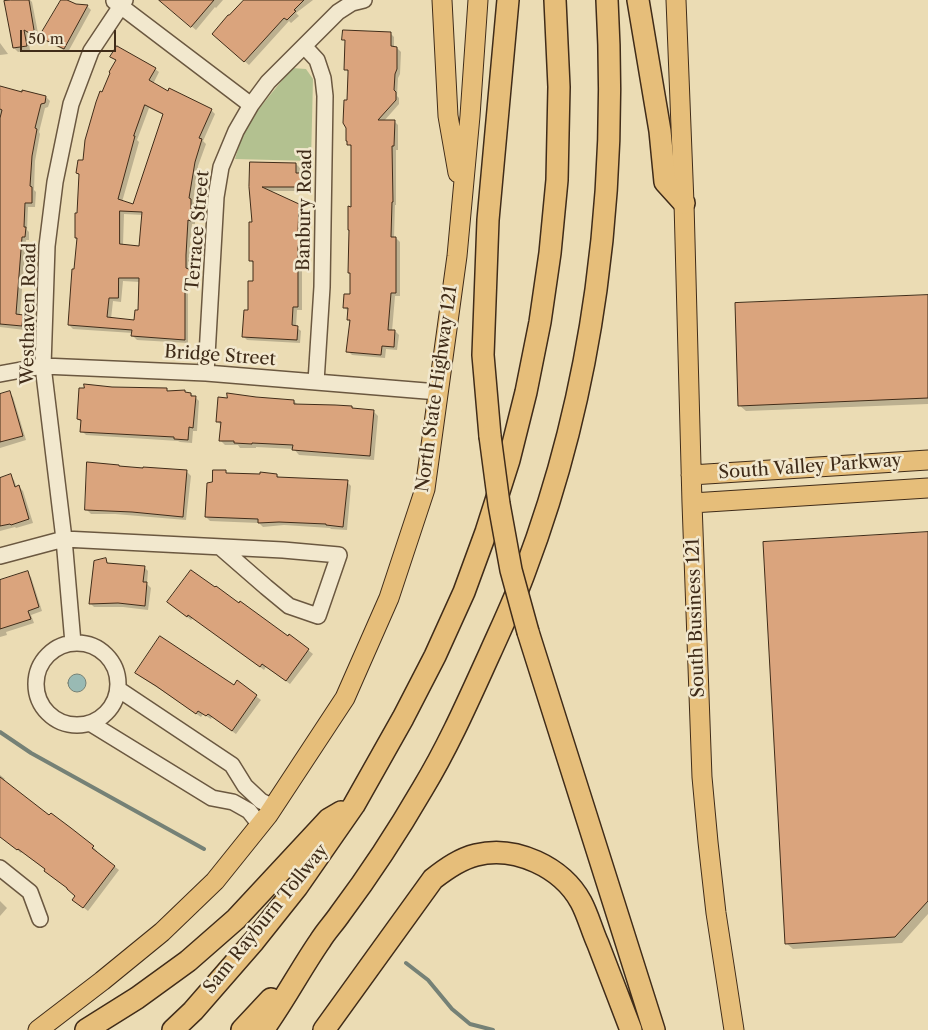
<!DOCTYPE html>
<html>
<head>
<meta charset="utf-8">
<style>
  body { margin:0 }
  #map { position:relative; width:928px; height:1030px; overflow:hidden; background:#ebdcb4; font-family:"Libre Caslon Text",serif }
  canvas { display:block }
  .scale { position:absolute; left:20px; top:30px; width:96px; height:22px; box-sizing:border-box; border:2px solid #402c19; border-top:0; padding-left:6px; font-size:15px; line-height:18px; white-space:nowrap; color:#402c19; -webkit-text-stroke:4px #f2e8ce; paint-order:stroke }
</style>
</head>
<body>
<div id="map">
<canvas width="928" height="1030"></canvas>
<div class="scale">50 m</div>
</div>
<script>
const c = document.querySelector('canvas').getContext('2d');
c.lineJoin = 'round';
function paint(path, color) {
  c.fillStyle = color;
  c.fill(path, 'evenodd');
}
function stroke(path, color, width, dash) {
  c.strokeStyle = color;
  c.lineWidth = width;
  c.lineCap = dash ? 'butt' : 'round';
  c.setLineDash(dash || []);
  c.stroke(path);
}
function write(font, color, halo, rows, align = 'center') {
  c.font = font + ' "Libre Caslon Text",serif';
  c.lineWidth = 5;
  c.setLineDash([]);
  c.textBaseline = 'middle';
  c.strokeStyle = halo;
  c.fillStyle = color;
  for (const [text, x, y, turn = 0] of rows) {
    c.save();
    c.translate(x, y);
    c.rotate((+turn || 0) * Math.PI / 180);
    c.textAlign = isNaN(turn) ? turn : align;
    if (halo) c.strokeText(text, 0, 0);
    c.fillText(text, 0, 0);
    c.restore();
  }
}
paint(new Path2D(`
  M292,68L306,69L313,79L311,161L235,159L242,136L258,110Z`), '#b3c190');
const water = new Path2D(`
  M68 683a9 9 0 1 1 18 0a9 9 0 1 1-18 0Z`);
paint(water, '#99bab4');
stroke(water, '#758176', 1);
paint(new Path2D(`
  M18,0H30L32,2L39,38L27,33L30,50L18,52L14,48L13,40Z
  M62,0L76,5L87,6L91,10L68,52L45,41L41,37Z
  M160,0H223L216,8L215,7L196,30Z
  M246,0H313L296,13L299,16L291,23L289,21L249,65L217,38Z
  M390,33L394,37V48H397L401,52L400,74L398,78L397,96L399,98V104L384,121H394L398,125V150H396V205H395L394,238H396L400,242V296H395L392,331H395L399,335L397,350L386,349L385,358L352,355L348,351L351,322L348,320L349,312L344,307L351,296V275L349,273L352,208V148L349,144L348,101L349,73L346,69V42L344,40Z
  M0,43L8,54L0,55Z
  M112,57L155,69L159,72L153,84L168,93L211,110L215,114L203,141L206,144L198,166L193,202L195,204V224H192L189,260L190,271L194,275L192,284H188V343L137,340L133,336V333L73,329L69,325L78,240L76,238L80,176L77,173L84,162L103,94L116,61ZM149,108L164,115L134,205L122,202L139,142L137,140ZM124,214L143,215L140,247L123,245ZM123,281L140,282L139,312L135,322L111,319L113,301L121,302Z
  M0,88L46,97L50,101L48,107L45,108L39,132L40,134L35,161L34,190L36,192L35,207H28L27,230L29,232V240H26L20,315L22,316L26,320L25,330L0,327Z
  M296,164L300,168L299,174H302L306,178V191H266L298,205L302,209V234L304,236V249H302V310H297L296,327L301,331L300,343L247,340L243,336L250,312L254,282L255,265L251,261L253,223L251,187Z
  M928,297V404L746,411L739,405Z
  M112,388L166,390L169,392L184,391L187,394H191L195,397L199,401L197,431H193L192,443L180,442L178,441L86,435L82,431V423L78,419Z
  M9,393L13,397L26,440L0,448V396Z
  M294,401L298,405L352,407L354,409L373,411L378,416L374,460L299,455L294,449L256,447V448H240L238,445H225L220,440L222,426L217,421Z
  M118,466L187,472L191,476L186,520L115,514H91L87,510Z
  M225,472L228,474L277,475L280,478L347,482L351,486L347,530L331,529L330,528L284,525L263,527L259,523L210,521L206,517L213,483Z
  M10,476L14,480L17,488L19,487L23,491L33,523L16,528L15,527L0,531V478Z
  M928,533V914L902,943L793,949L786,943Z
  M105,560L109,564L144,567L148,571L147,584L151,588L148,610L123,607H94L90,603Z
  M27,573L31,577L42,611L31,615L34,623L6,632L7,635L0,637V581Z
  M173,606L288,638L290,636L313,654L290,684L266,667L264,670L193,618L191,620Z
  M137,673L234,687L237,682L261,700L236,734L212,717L211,719L203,714L201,717L161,690L141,677Z
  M0,775L5,779L3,781L49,817L93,847L97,851L96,852L119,870L88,911L78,903L76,896L46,870L22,852L21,853L0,836Z
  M0,901L7,908L0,916Z`), '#0003');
stroke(new Path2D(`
  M0,732L31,753L204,849
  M406,963L428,980L452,1009L470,1024L493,1030`), '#758176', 4);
const building = new Path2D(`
  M11,0H29L35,36L24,30L27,46L13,48L4,1Z
  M61,0H67L76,4L88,5L64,49L39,37Z
  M159,0H214L191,27Z
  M244,0H304L294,10L296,11L287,20L284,18L244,62L212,34L228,15H229Z
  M343,30L391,32V46L397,47V69L395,74L394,90L396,92V100L378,120H395L394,146H392L393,202H392L391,237H396V293H391L388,330H395L394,347L382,346L381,355L346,352L350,320H347L348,308H343L344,294H350V273H348L349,230H348V206L351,207V145H347V141H346V128L343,123L344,100H347L348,73V70H344L345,40H342Z
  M117,46L156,68L149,80L168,91L169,88L212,109L199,138L202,139L195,162L189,198L191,199V221L188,220L186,255V268L191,270L188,280H185V340L131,336L132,330L68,325L72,269H74L77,238H75V213H77L79,174L76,173L78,160H83L85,140L96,102L100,91L102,92L110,73L109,72L116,60L110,57ZM145,105L163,114L133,204L118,199L135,136H134ZM120,211L142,212L139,246L120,244ZM119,278H139L138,310H135L134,320L107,317L109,298H118Z
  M0,86L22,92V90L46,96L45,103L41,104L35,128L37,129L32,156L30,186L32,187V203H25L24,227H26L25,237H22L16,314L23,315L22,326L0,324V118L2,110L0,109Z
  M250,162L296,163V173H302V187H262L299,204L298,231H300V245H298V307H293L292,325L298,326L297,340L242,337L244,310H248V281H253V261H249V222H252L249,187Z
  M928,295V398L738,406L735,303Z
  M84,384L112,387L167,388V391L185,390V392L191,393V396H196L193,428L189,427L188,440L174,439V437L80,432L81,420L77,419L79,388H84Z
  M10,391L23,436L0,442V394Z
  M227,393L256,397L294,400V404L335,405L352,406V408L374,410L370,456L292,450L293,445L252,443V444L234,443V441H219L221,422H216L218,397L227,398Z
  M87,462L119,465V466L143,468V467L187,470L183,517L132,512L85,510Z
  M213,470H226V473L260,474V472L277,474V477L348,480L343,527L326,525V524L279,522L258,523V519L205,517L207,483L212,482Z
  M11,474L15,487L19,485L29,519L11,525L10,524L0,526V478Z
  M928,532V901L895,937L785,944L763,542Z
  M106,558L107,563L145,566L143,582H147L145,606L118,603L89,604L94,561Z
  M191,570L215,587L216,586L239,603L240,601L288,636L289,634L309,649L286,681L262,664L260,667L188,615L187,617L167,602Z
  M28,571L39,607L28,611L31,619L0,629V580Z
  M160,636L234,685L237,680L257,695L232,731L208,714L206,716L198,711L196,714L156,686L135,673Z
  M0,777L49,815L51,813L71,828L94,846L92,848L115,866L83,908L72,900L75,896L67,889V888L44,871L45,869L18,849L17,850L0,837Z`);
paint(building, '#daa47d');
stroke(building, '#402c19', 1);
const minor = new Path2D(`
  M114,1L251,105
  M304,46L317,60L323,78L325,96L322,287L316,382
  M206,373L216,197L221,167L236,131L251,105L268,82L338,12L352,3L364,0
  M0,374L43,366L206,373L438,392
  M0,556L64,539L283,550L339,555L318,616L289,606L266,587L220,547
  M73,643L64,539L43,366L47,246L55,182L71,104L91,51L125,0
  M36 684a41 41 0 1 1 82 0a41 41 0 1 1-82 0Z
  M118,689L232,765L245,786L261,801L273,807
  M90,723L212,798L233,802L249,811L260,825
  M0,868L30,892L40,919`);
const major = new Path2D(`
  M442,0L448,116L458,173
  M676,0L684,203L692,503L702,777L708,842L716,913L734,1030
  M691,475L928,460
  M692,503L928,488
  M38,1030L102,981L162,932L215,881L268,815L345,698L389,598L425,489L457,256L470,116L478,0`);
const highway = new Path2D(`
  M638,0L660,131L665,182L684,203
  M490,436L483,355L488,220L508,0
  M528,632L654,1030
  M86,1030L137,998L188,961L236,919L329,819L341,812
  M173,1030L193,1011L254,941L297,887L354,805L403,718L435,656L464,592L486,532L509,460L526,392L540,322L550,253L557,180L559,87L555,0
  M242,1030L271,999
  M263,1030C284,1001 300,970 320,941C326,931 334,923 340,914C370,874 398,831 423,788C449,745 469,699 490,653C502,626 515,599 525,571C594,389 618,193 607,0
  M324,1030L433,879C447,868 460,859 476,855C515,845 562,867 581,902C588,915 592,931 598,944C609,973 620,1001 631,1030`);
stroke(minor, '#6b5840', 18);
stroke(major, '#402c19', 21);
stroke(highway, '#402c19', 24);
stroke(minor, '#f2e8ce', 15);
stroke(major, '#e6be7a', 19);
stroke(highway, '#e6be7a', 21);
const highwayBridge = new Path2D(`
  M490,436L499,504L511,570L528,632`);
stroke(highwayBridge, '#402c19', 24, []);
stroke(highwayBridge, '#e6be7a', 21);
write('18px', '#402c19', '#f2e8ce', [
  ["Banbury Road",305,210,-89],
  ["Terrace Street",198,231,-85],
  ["Westhaven Road",29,314,-89],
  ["Bridge Street",220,356,4],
  ["North State Highway 121",437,389,-82],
  ["South Valley Parkway",810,467,-4],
  ["South Business 121",696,618,-92],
  ["Sam Rayburn Tollway",266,919,-51]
]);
</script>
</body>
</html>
